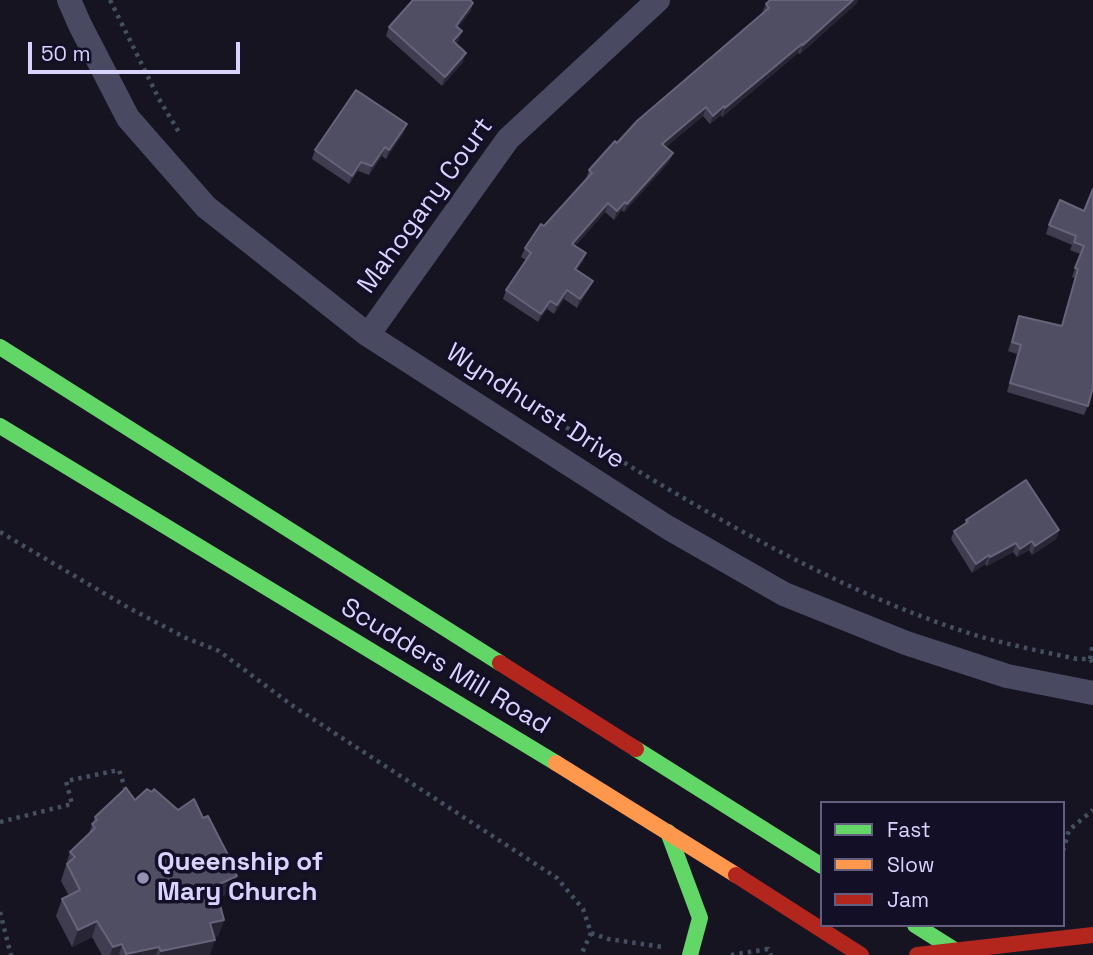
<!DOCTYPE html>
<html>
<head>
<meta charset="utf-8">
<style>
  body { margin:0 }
  #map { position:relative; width:1093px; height:955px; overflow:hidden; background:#161421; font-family:"Space Grotesk",sans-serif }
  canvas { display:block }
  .legend { position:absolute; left:820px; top:801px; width:245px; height:126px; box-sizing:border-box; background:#130f26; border:2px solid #625e7d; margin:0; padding:9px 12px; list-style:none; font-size:21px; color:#d9d4ff }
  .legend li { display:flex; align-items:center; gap:14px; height:35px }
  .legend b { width:35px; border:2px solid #625e7d }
  .scale { position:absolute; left:28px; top:42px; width:212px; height:32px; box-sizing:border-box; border:4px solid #d9d4ff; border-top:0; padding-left:9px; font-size:21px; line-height:24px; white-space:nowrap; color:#d9d4ff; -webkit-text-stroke:5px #130f26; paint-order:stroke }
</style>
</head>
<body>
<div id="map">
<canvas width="1093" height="955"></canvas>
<ul class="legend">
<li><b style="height:9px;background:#63d668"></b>Fast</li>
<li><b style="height:9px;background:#ff974d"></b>Slow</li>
<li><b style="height:9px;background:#b3261e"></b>Jam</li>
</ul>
<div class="scale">50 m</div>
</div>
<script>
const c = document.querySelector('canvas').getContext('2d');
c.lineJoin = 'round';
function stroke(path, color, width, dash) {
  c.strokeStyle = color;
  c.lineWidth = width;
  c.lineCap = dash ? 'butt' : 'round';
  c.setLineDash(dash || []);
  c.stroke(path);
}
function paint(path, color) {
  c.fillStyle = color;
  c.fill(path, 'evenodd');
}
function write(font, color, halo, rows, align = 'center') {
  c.font = font + ' "Space Grotesk",sans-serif';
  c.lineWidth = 7;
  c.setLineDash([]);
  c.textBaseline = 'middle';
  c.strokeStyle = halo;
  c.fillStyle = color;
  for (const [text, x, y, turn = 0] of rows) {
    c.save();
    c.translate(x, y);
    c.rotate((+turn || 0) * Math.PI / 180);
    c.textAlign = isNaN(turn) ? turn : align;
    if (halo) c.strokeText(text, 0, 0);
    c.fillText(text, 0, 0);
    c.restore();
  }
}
stroke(new Path2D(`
  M110,0L159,99L180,134
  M559,423C692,504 830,590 978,636C1010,645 1044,652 1077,659H1090L1093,663
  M0,532L129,608L186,638L219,651L293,706L557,878L583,909L591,933L581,955
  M1090,659L1093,643
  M0,822L72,804L66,781L119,770L126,791
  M1063,851L1069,830L1093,810
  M0,912L11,955
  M591,933L608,939L662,947
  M731,955L768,949L771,955`), '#44505f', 4.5, [3.5, 5]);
stroke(new Path2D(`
  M69,0L80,25L128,118L206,207L368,335L667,527L784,594L906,643L1007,676L1093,693
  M368,335L508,139L658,0`), '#4a4962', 24);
stroke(new Path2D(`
  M0,347L500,663
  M0,426L556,763
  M636,749L822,866
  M668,832L700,918L690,955
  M915,925L961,954`), '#63d668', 16);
stroke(new Path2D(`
  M556,763L736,875`), '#ff974d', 16);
stroke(new Path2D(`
  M500,663L636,749
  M736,875L861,955
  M917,955L1093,935`), '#b3261e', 16);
paint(new Path2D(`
  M473,3L470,12L458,27L459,40L455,44L463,62L442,86L386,36L389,27Z
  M857,3L800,54L798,53L722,117L721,115L710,124L703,116L666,147L673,153L669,162L624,212L622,210L614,220L605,212L575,246L586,253L583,261L577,270L589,289L577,308L564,299L554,314L547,309L538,322L503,299L506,290L526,260L521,257L525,248L586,179L589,170L762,13L766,4Z
  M407,124L403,133L386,159L382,156L369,175L358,171L349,184L312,159L315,150Z
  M1084,211L1088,406L1084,415L1007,392L1017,354L1008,351L1019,316L1061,326L1075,278L1072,277L1080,254L1070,250L1072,245L1046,234L1049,225Z
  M966,520L1059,530L1056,539L1032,555L1029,550L1017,557L1013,552L987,566L985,564L972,573L951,539L954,531L964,524Z
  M135,800L178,810L203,818L229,857L228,861L231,892L218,898L224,920L218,936L214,937L210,955H102L92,937L72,947L56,916L62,899L69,896L61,881L70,852L89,833L95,817Z`), '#403d50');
paint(new Path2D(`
  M853,0H858L857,3L800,54L803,45Z
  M473,3L470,12L453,34L456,26Z
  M462,31L459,40L450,50L453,41Z
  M802,44L798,53L722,117L725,108Z
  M466,53L463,62L442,86L445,77Z
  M724,106L721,115L710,124L713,116Z
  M706,107L703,116L659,153L662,144Z
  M407,124L403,133L386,159L389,150Z
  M385,147L382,156L369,175L372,166Z
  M673,153L669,162L624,212L627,204Z
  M361,162L358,171L349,184L352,176Z
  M625,202L622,210L614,220L617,211Z
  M608,203L605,212L569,252L572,244Z
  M586,253L583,261L572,278L575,269Z
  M593,281L589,289L577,308L580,299Z
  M567,290L564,299L554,314L557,305Z
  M550,301L547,309L538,322L541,314Z
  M1059,530L1056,539L1032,555L1035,546Z
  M1032,541L1029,550L1017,557L1020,549Z
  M1016,543L1013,552L987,566L990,557Z
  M989,555L985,564L972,573L976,564Z
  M237,876L231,892L209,902L215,886Z
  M224,920L218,936L204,940L210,923Z
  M97,921L92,937L72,947L78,930Z
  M215,940L210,955H159L161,951Z
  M122,944L119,955H110L113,947Z
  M159,947L156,955H126V954Z`), '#282635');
const building = new Path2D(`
  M413,0H470L473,3L456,26L462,31L453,41L466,53L445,77L389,27Z
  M770,0H853L803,45L802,44L725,108L724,106L713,116L706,107L662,144L673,153L627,204L625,202L617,211L608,203L572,244L586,253L575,269L593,281L580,299L567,290L557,305L550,301L541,314L506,290L531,253L525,248L541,224L544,226L592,173L589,170L615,141L617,143L637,121L769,8L766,4Z
  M356,90L407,124L389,150L385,147L372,166L361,162L352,176L315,150Z
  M1093,189V387L1088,406L1010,383L1021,345L1012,342L1019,316L1062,326L1078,269L1075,268L1084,246L1074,242L1076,236L1049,225L1060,200L1084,211Z
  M1026,480L1059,530L1035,546L1032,541L1020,549L1016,543L990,557L989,555L976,564L954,531L968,522L966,520Z
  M126,788L135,800L147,789L152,792L154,789L178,810L194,799L203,818L208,816L229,857L226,858L237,876L215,886L224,920L210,923L215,940L161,951L159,947L126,954L122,944L113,947L97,921L78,930L62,899L80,890L67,864L75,857L70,852L95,828L92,824L97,820L95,817Z`);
paint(building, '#504e63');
stroke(building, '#66637b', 2);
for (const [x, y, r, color] of [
  [143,878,7,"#9591b1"]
]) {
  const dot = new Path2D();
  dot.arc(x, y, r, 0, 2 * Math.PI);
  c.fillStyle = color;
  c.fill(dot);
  stroke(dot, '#130f26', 2.5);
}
write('26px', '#d9d4ff', '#130f26', [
  ["Mahogany Court",426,206,-54],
  ["Wyndhurst Drive",535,407,33],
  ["Scudders Mill Road",445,667,31]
]);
write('bold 26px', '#d9d4ff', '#130f26', [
  ["Queenship of",157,863],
  ["Mary Church",157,893]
], 'left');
</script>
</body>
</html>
